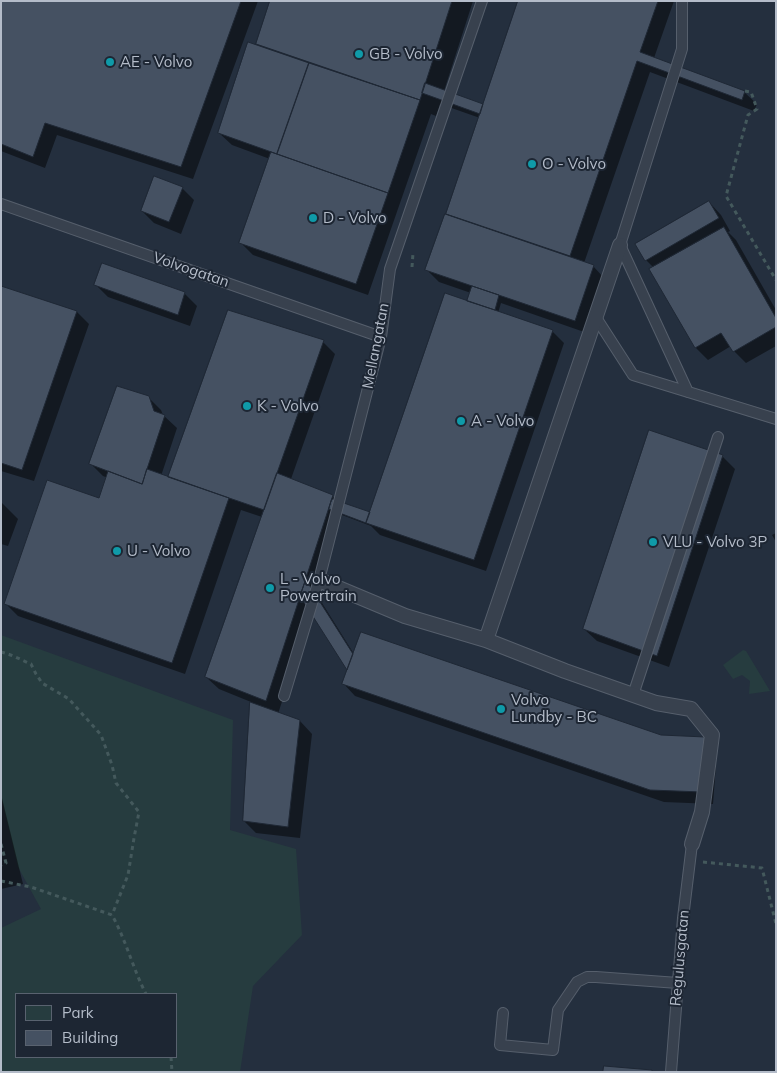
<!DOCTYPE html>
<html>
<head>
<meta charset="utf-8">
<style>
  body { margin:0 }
  #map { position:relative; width:777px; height:1073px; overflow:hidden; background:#242f3e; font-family:Mulish,sans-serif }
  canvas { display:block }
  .frame { position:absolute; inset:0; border:2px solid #b4bcc9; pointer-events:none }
  .legend { position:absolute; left:15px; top:993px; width:162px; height:65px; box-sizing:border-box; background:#1d2633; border:1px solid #59626f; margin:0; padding:6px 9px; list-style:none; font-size:15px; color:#b4bcc9 }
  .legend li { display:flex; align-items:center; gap:10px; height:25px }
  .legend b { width:25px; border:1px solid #59626f }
</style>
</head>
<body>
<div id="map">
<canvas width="777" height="1073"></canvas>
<div class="frame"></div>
<ul class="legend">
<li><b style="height:14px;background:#263c3f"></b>Park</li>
<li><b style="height:14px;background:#455162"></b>Building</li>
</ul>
</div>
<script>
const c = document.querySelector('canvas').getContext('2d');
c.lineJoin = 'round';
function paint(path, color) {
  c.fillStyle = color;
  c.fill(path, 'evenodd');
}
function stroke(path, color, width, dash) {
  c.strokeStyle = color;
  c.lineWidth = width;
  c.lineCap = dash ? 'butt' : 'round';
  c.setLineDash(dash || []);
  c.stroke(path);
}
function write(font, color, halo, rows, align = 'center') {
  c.font = font + ' Mulish,sans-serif';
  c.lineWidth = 4;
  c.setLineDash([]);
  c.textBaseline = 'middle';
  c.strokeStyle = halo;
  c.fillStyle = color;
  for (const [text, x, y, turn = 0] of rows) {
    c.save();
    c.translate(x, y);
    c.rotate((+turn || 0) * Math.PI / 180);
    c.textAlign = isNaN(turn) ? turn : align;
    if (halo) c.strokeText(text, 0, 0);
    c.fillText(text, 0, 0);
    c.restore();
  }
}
paint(new Path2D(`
  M1,635L233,720L230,830L296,849L302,935L253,986L240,1072H1V928L41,909L18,867L1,797ZM16,994H176V1057H16Z
  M743,650L746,651L770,691L749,694L750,681L742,675L733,679L723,665Z`), '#263c3f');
paint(new Path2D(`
  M1,1H258L193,179L57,135L45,168L1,151Z
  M272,1H473L444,91L484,107L520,1H674L654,58L744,92L757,104L754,111L650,72L584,263L593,266L605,279L587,333L501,303L498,313L552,331L564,343L486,571L380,535L371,526L342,515L317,595L354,654L717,751L713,804L664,802L355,696L343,683L348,670L311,611L278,714L300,721L312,734L300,838L256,833L244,821L251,702L219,689L206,677L262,517L241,510L185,674L18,616L6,604L100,499L108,478L103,476L91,464L148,397L161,410L163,415L177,428L161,476L168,478L323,342L335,354L291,479L332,496L340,503L370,515L468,303L471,293L439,282L427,270L447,216L480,118L440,104L436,116L431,114L368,295L253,255L240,242L270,159L232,145L219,133L261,48L257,44Z
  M182,188L194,200L181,234L154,223L142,211Z
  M709,202L721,215L730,231L728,232L736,240L776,310V346L746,363L734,351L731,346L708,360L696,348L654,268L646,260Z
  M96,285L184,293L197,306L190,326L108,297Z
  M1,288L77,312L89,324L34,481L1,471Z
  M650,431L723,457L735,469L669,667L597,641L584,629Z
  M1,502L18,519L8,546L1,544Z
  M776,533V542L772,535Z
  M1,794L23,884L1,889Z`), '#0007');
const building = new Path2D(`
  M1,1H241L181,167L45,123L33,157L1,144Z
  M270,1H452L420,100L256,44Z
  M518,1H658L640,52L745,91L742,100L637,61L570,256L446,214Z
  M248,42L309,63L277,154L218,133Z
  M309,63L420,100L388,193L277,154Z
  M425,83L483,104L480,114L422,93Z
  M271,152L388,193L356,284L239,243Z
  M154,176L183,187L169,222L141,211Z
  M709,201L719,218L645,261L635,244Z
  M445,214L594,265L575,321L425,270Z
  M724,227L776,318V327L733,352L721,333L695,348L649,269Z
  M102,263L185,292L178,315L94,285Z
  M1,286L77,311L22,470L1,463Z
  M472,286L499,295L495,310L467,301Z
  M445,293L553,330L474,560L366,523Z
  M228,310L324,340L264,510L168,477Z
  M117,386L149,396L154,411L165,415L142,484L89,464Z
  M649,430L723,455L657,656L583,629Z
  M147,469L229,498L172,663L4,604L47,480L99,498L108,471L142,484Z
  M277,473L333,495L266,701L205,677Z
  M332,499L370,512L366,523L329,509Z
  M306,580L353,654L347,670L300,596Z
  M361,632L661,735L705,737L702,792L650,790L342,684Z
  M250,702L300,720L288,827L243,821Z
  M604,1066L652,1070V1072H603Z`);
paint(building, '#455162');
stroke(building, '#1f2835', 1);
const service = new Path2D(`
  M682,1V49L620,245L688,392
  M1,204L381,337
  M595,316L633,375L776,419
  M633,695L718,437
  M284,696L319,580L381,337L390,269L482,1
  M503,1013L500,1045L553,1050L558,1010L577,982L587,977H596L678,983
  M671,1072L683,918L692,844`);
const pedestrian = new Path2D(`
  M319,580L405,616L486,640L565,671L656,703L691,709L712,735L702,812L692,844
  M486,640L620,245`);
stroke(service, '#565f6c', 12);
stroke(pedestrian, '#565f6c', 16);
stroke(new Path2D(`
  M745,91L751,92L757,109L748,115L726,196L776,280
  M412,267L413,253
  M1,652C11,654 21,660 31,664L36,674L42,683L69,699L101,735L112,765L116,783L139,812L134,838L128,875L112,915
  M1,844L6,863L1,865
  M703,862L762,868L776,924
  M1,881L31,887L112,915C126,940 133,969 146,994
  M171,1057L172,1072`), '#44595c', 3, [4, 4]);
stroke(service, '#38414e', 10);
stroke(pedestrian, '#38414e', 14);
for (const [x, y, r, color] of [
  [359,54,5,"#0f9aa8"],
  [110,62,5,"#0f9aa8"],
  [532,164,5,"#0f9aa8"],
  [313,218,5,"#0f9aa8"],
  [247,406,5,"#0f9aa8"],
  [461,421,5,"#0f9aa8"],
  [653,542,5,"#0f9aa8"],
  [117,551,5,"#0f9aa8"],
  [270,588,5,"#0f9aa8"],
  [501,709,5,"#0f9aa8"]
]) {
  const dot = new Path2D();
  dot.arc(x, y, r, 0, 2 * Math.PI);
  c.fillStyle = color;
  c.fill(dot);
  stroke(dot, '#1d2633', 2);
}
write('15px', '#b4bcc9', '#1d2633', [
  ["GB - Volvo",369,54],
  ["AE - Volvo",120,62],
  ["O - Volvo",542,164],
  ["D - Volvo",323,218],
  ["K - Volvo",257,406],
  ["A - Volvo",471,421],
  ["VLU - Volvo 3P",663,542],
  ["U - Volvo",127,551],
  ["L - Volvo",280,579],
  ["Powertrain",280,596],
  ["Volvo",511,700],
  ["Lundby - BC",511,717]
], 'left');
write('15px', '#b4bcc9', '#1d2633', [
  ["Volvogatan",191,270,19],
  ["Mellangatan",376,346,-79],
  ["Regulusgatan",680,958,-85]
]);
</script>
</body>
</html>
